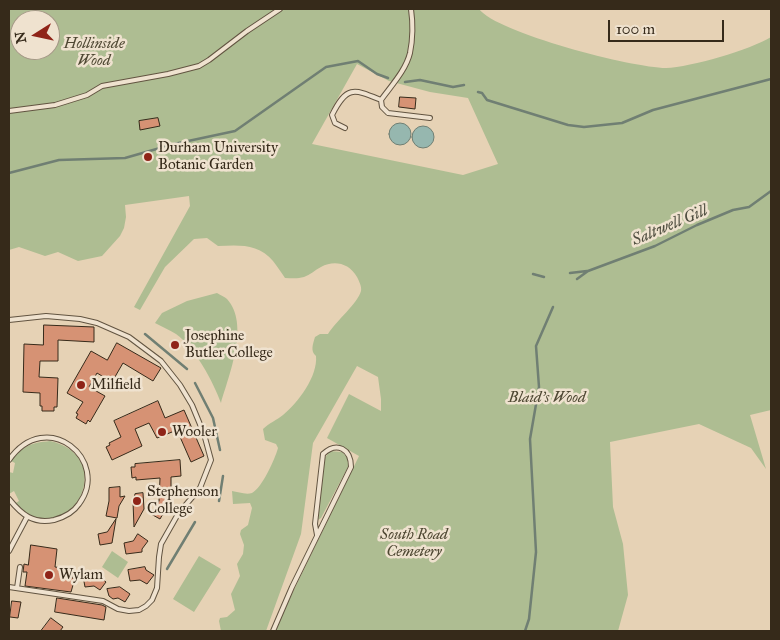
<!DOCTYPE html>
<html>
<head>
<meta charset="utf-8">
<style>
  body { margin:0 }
  #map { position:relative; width:780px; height:640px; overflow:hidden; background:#e6d2b5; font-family:"IM FELL Great Primer",serif }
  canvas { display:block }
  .frame { position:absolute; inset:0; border:10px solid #362a1a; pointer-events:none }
  .north { position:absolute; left:10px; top:10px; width:50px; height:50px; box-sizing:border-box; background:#efe2cf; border:1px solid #a59887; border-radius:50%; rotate:260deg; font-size:14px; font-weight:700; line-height:20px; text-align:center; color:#362a1a }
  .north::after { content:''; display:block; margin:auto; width:18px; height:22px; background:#8f2418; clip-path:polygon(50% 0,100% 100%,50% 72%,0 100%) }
  .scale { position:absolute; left:608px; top:20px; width:116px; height:22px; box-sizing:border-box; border:2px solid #362a1a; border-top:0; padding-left:6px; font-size:15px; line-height:18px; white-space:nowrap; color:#362a1a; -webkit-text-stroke:4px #efe2cf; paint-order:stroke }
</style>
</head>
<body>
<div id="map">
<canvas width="780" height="640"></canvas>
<div class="frame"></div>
<div class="north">N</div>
<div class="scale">100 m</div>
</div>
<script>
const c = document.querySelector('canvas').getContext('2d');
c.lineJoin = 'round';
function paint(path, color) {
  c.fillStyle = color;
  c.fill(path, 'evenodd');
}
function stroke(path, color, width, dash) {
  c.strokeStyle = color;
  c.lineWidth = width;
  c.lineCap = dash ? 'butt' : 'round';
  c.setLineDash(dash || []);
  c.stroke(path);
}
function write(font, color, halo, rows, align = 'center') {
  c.font = font + ' "IM FELL Great Primer",serif';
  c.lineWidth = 5;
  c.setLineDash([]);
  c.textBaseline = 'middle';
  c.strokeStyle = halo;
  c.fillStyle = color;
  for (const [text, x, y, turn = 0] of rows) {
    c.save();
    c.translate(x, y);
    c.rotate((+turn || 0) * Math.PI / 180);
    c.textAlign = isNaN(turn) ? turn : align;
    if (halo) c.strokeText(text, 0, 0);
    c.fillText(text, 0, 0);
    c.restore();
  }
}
paint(new Path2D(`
  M9,9H479C497,33 633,68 666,68C691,67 750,50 771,37V410L750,415L766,469L751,448L699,424L610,442L613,507L623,544L628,595L618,631H274L359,456L327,438L349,394L381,411V399L378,377L357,366L313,443L301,534L266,631H221L219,621L220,618L227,617L235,610L231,594L240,576L237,564L243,554L244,545L240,534L241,530L248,525L252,508L250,503L233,504L232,491C238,492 246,495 252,493C262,488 275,459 278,448L276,444L265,440L263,429C269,423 277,420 283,415C298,403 318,376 316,356C310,351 313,344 315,337L320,334H328C336,321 358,303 361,291C362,287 359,281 357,277C349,263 334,260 321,267C315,270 310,275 304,277C297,279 292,278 285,278C281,272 277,266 273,261C259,243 237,245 218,246L207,238L194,239L165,267L140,310L134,307L190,206L189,196L125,205L126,217L124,228L120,236L102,256L78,261L58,252L45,256L19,247L9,250ZM20,20H50V50H20ZM357,64L389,81L430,92L468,98L498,164L463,175L312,144Z
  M217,293C220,295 225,297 227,299C250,324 229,375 221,403C213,381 195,348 176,334C170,330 162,327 155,323L162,313L187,301Z
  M50,441C121,457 70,556 14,504L19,501L14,491L9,494V472L13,473L15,463L11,461C23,446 30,443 50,441Z
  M330,451L342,452C347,456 349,460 348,467L321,518L318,520L324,459Z
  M112,551L128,562L118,578L102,567Z
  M199,556L221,569L194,612L173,599Z`), '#aebd92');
const water = new Path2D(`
  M389 134a11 11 0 1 1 22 0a11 11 0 1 1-22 0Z
  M412 137a11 11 0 1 1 22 0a11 11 0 1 1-22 0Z`);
paint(water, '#96b7af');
stroke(water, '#707f73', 1);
stroke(new Path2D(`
  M405,82L420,80L453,87L464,85
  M478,92L482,93L487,100L568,125L584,127L622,123L653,110L771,79
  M9,173L59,160L125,158L174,144L235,131L326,67L358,61L377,74L388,78
  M570,273L587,271
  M533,274L544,277
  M577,279L588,271L655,246L697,225L733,210L749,207L771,191
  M145,334L187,369
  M195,383L213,418L220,450
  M219,501L223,476
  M167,569L195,522
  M525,631L529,619L536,552L530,439L539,387L536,346L553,307`), '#707f73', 2.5);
const building = new Path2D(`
  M400,97L416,98L415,109L399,107Z
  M158,118L160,126L140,130L139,121Z
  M44,325L94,327V342L58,340V361H40L39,377L58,378L57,407H54V411H42V406H40V393L23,392L24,344L43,345Z
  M117,343L161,368L153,381L123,363L112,382L97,373L89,387L105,396L90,422L88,420L86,424L76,418L78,414L76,413L83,402L67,393L91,351L107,360Z
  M158,401L165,418L184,410L204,456L191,462L177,430L157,438L149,423L135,429L142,446L112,460L106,447L110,445L109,443L121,437L114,421Z
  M180,460L181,476L171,477V500L160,519L151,514L159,501L160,478L136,480V477L132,478L131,467H135V464Z
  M120,487V497L125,496L119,506L117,518L106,516L109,501V488Z
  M143,493L144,509L134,527L133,502L135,494Z
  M116,519L112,543L100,545L98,534L107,532Z
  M138,534L148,541L142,549V552L126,554L124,543L133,541Z
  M31,545L57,549L55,567L73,569L72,578H75L71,592L25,586L27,572H23L24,564L28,565Z
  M145,567L146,570L154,575L147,584L140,580L130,581L128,570Z
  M99,574V576L106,582L100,590L94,586L85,587L83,576Z
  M120,587L130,594L125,602L118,598L113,599L109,596L107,589Z
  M57,598L102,605L106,607L104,620L55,612Z
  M12,601L21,602L18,618L10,617Z
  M51,618L63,627L60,631H41Z`);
paint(building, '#d69274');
stroke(building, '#362a1a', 1);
const lane = new Path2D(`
  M381,100L382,107L388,113L430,118
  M9,111L55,105L87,95L102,86L168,74L199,66L209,60L247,31L280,9
  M345,128L335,123L332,115C347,85 354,89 381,100C391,86 406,70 410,53C413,38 413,23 411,9
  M9,320L46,316L80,319L97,323L129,337L161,361L180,385L192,405L204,434L211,460L200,488L178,514L161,544L159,557L157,588L152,600L146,606L139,610L129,611L118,609L103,601L9,587
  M9,460C47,406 111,461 79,504C73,513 65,517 54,520C33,524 22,515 9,499
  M9,551L27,517
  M17,588L20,567
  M273,631L292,587L351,467C351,449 337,441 323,454L315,524L317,535`);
stroke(lane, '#625441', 6);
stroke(lane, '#efe2cf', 4);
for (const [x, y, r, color] of [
  [148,157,5,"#8f2418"],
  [175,345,5,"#8f2418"],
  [81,385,5,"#8f2418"],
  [162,432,5,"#8f2418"],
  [137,501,5,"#8f2418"],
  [49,575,5,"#8f2418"]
]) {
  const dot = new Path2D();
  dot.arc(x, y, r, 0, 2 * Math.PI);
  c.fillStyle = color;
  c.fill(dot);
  stroke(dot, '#efe2cf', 2);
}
write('italic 15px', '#4e4732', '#efe2cf', [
  ["Hollinside",94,44],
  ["Wood",94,61],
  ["Blaid's Wood",547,398],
  ["South Road",414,535],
  ["Cemetery",414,552]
]);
write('15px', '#362a1a', '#efe2cf', [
  ["Durham University",158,148],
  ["Botanic Garden",158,165],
  ["Josephine",185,336],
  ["Butler College",185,353],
  ["Milfield",91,385],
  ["Wooler",172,432],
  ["Stephenson",147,492],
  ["College",147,509],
  ["Wylam",59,575]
], 'left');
write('italic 16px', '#4e4d3f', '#efe2cf', [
  ["Saltwell Gill",670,226,-23]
]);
</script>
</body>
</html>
